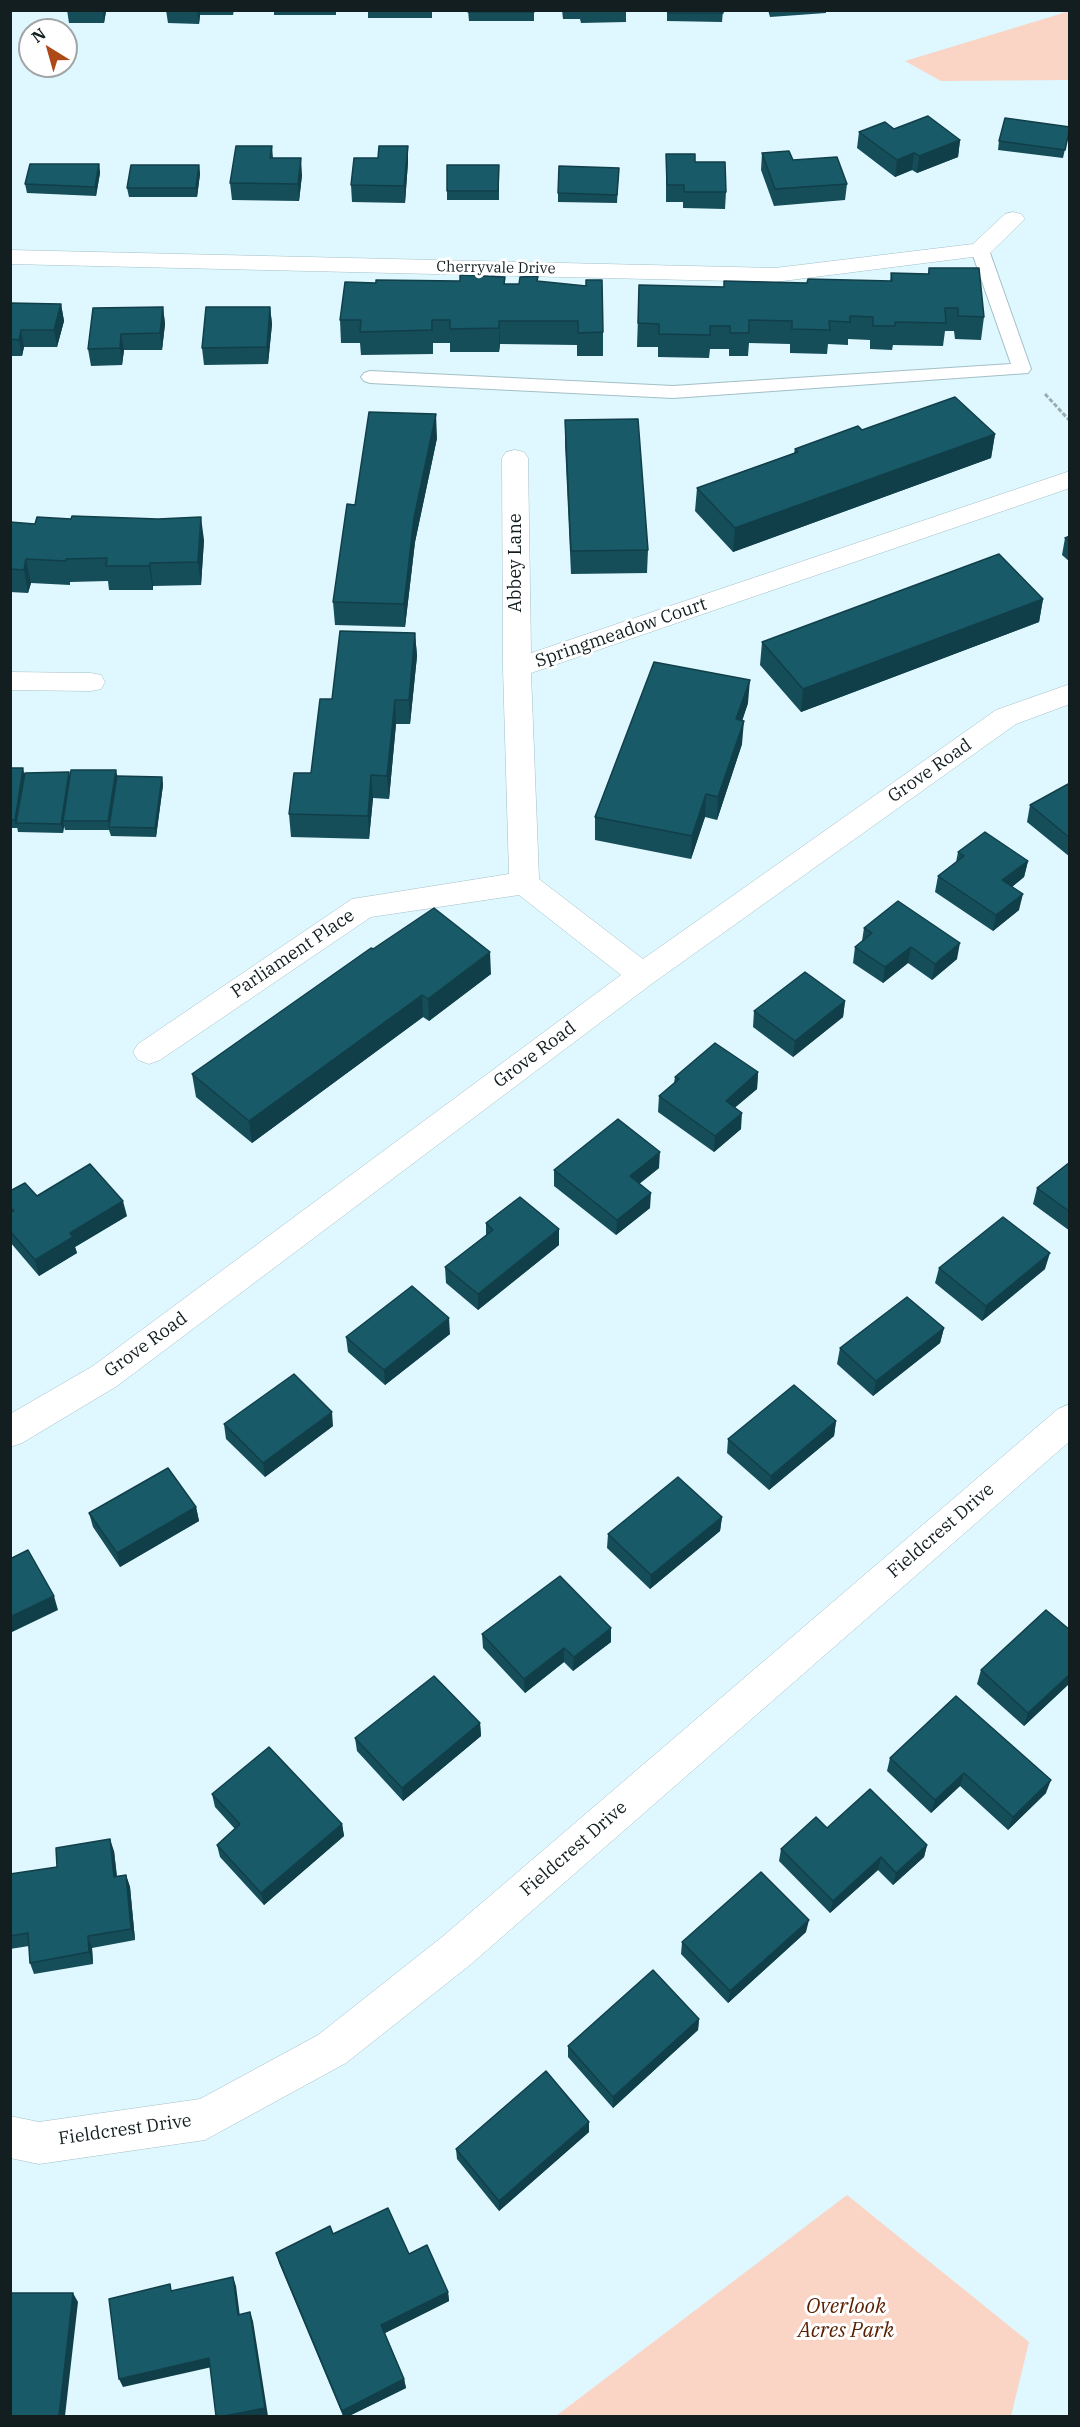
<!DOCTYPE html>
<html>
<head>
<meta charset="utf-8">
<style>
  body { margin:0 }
  #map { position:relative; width:1080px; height:2427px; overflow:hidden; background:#dff7fe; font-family:"IBM Plex Serif",serif }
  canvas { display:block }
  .frame { position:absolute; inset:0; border:12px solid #131e21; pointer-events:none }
  .north { position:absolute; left:18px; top:18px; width:60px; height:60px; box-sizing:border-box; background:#fff; border:2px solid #a1a5a6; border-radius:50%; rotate:323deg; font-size:16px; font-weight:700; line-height:24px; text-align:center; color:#131e21 }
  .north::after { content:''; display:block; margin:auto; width:21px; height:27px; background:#ae4918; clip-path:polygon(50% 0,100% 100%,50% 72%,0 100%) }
</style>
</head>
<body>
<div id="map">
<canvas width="1080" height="2427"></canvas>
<div class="frame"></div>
<div class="north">N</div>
</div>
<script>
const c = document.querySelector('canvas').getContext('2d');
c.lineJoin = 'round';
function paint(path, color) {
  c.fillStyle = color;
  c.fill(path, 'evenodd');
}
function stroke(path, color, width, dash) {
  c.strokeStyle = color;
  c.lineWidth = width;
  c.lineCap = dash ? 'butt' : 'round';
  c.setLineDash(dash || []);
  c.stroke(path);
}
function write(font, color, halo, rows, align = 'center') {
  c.font = font + ' "IBM Plex Serif",serif';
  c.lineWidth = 6;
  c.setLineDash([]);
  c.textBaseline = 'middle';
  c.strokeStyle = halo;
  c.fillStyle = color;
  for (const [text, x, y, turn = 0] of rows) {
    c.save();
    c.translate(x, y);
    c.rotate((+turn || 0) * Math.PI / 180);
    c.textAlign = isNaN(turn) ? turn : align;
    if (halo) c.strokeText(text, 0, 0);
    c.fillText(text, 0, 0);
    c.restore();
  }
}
paint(new Path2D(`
  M1070,11L1069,80L941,81L905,61Z
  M847,2195L1029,2342L1011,2416H556Z`), '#fad4c4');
const service = new Path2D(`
  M980,245L986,246L989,250L1031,369L1028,373L673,398L370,383L364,381L361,377L364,373L370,371L673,386L1011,364L971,250L974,246Z`);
const minor = new Path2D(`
  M1013,212L1021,214L1025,219L988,255L775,282L10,264V250L775,268L973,244L1005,214Z
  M515,450L524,452L528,458L531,653L1070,471V488L531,673L539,879L643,959L996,710L1070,684V704L1016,724L653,983L117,1386L22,1443L10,1447V1414L93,1366L621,975L519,895L371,917L160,1060L149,1064L138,1060L133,1052L138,1044L352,899L509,874L503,668L502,458L506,452Z
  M10,672L91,673L101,675L105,682L101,689L91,691L10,690Z
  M1070,1404V1441L470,1965L346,2063L205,2140L39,2164L10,2158V2116L39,2122L200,2099L318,2035L442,1937L1058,1409Z`);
stroke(service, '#a3bfc7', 2);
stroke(minor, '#a3bfc7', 1);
stroke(new Path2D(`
  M1045,394L1070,421`), '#9aadb3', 3, [4.5, 2]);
paint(service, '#fff');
paint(minor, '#fff');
paint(new Path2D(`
  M67,10H138L137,12H106L104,23H69Z
  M166,10H234L233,15H200L199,24L168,23Z
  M274,10H336V15H274Z
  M368,10H432V18H368Z
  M468,10H534V21H469Z
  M562,10H626V22L581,23L580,19H563Z
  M667,10H723L722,22L667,21Z
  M768,10H826V13L770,17Z
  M1070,127L1063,158L998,150L999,141Z
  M894,129L960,140L958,157L917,173L912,170L895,177L857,148L859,132Z
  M272,146L273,158L302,175L299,201L232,200L230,183Z
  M408,146V162L405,203L352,202L351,185Z
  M762,153L793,160L847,184L845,200L774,206L761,170Z
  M666,154L695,162L726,192L725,209L683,208V202H666Z
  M99,164L100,173L96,196L27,193L25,184Z
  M199,165L200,174L197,197H129L127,188Z
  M499,165V200H447V191Z
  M619,168L617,203L558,202V193Z
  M929,268L984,317L981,340L955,339L954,331H945L943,346L893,345L892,350L870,349V340L848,339V345L828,344L827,354L790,353V344L749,343L748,356H729V349H710L709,358L658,357V347H637L639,285L724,287L807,283L890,281L891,273L928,274Z
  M505,277V284H519L538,282L603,332V356H577V345L500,344L499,352H450V343H433V354L361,355L360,343H341L340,320L376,283L460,281Z
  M10,303L61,304L64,321L57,347H24L22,356H10Z
  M163,307L165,324L162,350H124L122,365L91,366L88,349Z
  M270,307L272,324L268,364L204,365L202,348Z
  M565,420L648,550L647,573L571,574L565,444Z
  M862,430L995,434L991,458L733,552L695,511L697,488L794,453L795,449Z
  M437,438L415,542L405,627L335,625L333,602L355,505Z
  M10,522L204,540L201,585L153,586V590H109L108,581L70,582V585L31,583L28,593L10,592Z
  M1070,536V562L1062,555L1065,538Z
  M1043,599L1039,622L801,712L760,665L762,642Z
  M415,633L417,656L410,724H396L389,799L373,798L369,839L291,837L289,814L311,773L332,699Z
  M748,703L742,720V744L717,820L705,817L691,859L595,840V817Z
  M10,768L24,773L70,776L162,777L163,785L156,837L111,836L109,830H65L64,826L63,833L18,832L17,827V828H10Z
  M1070,783V857L1027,822L1030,805Z
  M958,852L1028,861L1024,877L1012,887L1019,910L993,931L935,892L938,876L956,862Z
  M864,928L957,959L932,980L908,963L883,983L853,963L855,947L862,941Z
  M373,949L491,974L429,1021L423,1017L252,1143L196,1097L192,1074Z
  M845,1001L843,1017L793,1057L753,1027L754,1011Z
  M758,1072L757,1089L735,1107L741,1129L714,1152L658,1112L659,1096L674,1083L675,1077Z
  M1070,1162V1231L1033,1204L1037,1188Z
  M659,1168L639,1184L650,1208L616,1235L554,1186V1170Z
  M10,1191L37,1196L127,1216L75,1247L77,1253L39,1276L10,1242Z
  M486,1223L559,1245L478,1310L446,1283L445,1267L486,1235Z
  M939,1268L1045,1269L982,1321L935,1283Z
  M944,1328L940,1343L873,1396L837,1364L840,1348Z
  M450,1334L385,1385L348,1352L346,1337Z
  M836,1421L834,1436L769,1490L727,1453L728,1439Z
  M224,1424L333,1426L265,1477L226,1439Z
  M196,1507L199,1521L120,1567L93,1527L89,1513Z
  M722,1517L720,1531L650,1589L607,1548L608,1534Z
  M1070,1630V1683L1024,1726L977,1684L981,1670Z
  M482,1634L611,1642L573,1671L564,1662L525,1693L483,1648Z
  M956,1696L1046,1793L1008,1830L960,1786L931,1813L887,1771L890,1758Z
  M480,1723L481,1736L403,1801L357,1751L355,1738Z
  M212,1794L342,1824L344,1836L264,1905L220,1857L217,1845L235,1829L215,1807Z
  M927,1845L924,1857L893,1885L878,1870L830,1913L779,1861L781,1849Z
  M114,1851L117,1876L126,1875L130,1887L135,1940L92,1948L93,1964L34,1974L30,1963L29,1946L10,1949V1874L57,1867Z
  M806,1932L728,2003L681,1954L682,1942Z
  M699,2019L698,2030L613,2108L568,2057V2046Z
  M589,2132L499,2211L457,2159L456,2149Z
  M333,2234L409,2254L448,2292L449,2301L385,2333L404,2379L406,2388L349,2416H343L279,2263L276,2253Z`), '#154d59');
paint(new Path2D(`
  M103,10H106L104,23Z
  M197,10H200V15L199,24Z
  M960,140L958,157L917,173L919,156Z
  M408,146V162L405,203L404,186Z
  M914,153L912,170L895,177L897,160Z
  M301,158L302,175L299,201L298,184Z
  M99,164L100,173L96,196L95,187Z
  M199,165L200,174L197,197L196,188Z
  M61,304L64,321L57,347L54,330Z
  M163,307L165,324L162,350L160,333Z
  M270,307L272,324L268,364L267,347Z
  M499,321L500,344L499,352Z
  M21,330L24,347L22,356L19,340Z
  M121,334L124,350L122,365L120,348Z
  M436,414L437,438L415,542L405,627L404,604L414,518Z
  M995,434L991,458L733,552L735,528Z
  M201,517L204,540L201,585L198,562Z
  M26,559L31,583L28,593L24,570Z
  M150,563L153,586V590L149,566Z
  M1043,599L1039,622L801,712L803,689Z
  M415,633L417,656L410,724L409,700Z
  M750,680L748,703L735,743L736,719Z
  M395,700L396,724L389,799L387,776Z
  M744,721L742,744L717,820L718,797Z
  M23,768L25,777L16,823L17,828L15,820Z
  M116,770L118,779L110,827L108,821Z
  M69,772L71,781L63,821L64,826L63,833L61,824Z
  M371,775L373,798L369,839L368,816Z
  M162,777L163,785L156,837L155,828Z
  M706,794L705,817L691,859L692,836Z
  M1028,861L1024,877L999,897L1002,880Z
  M1023,894L1019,910L993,931L996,915Z
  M960,943L957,959L932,980L935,964Z
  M911,947L908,963L883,983L885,967Z
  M490,952L491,974L429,1021L428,999Z
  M422,995L423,1017L252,1143L249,1121Z
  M845,1001L843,1017L793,1057L795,1041Z
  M758,1072L757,1089L724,1117L726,1101Z
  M742,1113L741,1129L714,1152L715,1136Z
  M660,1152L659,1168L629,1192L630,1176Z
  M651,1193L650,1208L616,1235L617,1220Z
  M123,1201L127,1216L75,1247L77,1253L39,1276L35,1260L70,1233Z
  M559,1229V1245L478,1310V1294Z
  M1050,1253L1045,1269L982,1321L986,1306Z
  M449,1318L450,1334L385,1385L384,1370Z
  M944,1328L940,1343L873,1396L876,1381Z
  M332,1412L333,1426L265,1477L263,1463Z
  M836,1421L834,1436L769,1490L771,1476Z
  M196,1507L199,1521L120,1567L117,1553Z
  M722,1517L720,1531L650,1589L651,1575Z
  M54,1596L58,1610L10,1633V1617Z
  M611,1628V1642L573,1671L574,1657Z
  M564,1648V1662L525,1693L524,1679Z
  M1070,1674V1683L1024,1726L1028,1713Z
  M480,1723L481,1736L403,1801L402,1788Z
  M964,1773L960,1786L931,1813L935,1800Z
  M1051,1780L1046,1793L1008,1830L1013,1817Z
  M342,1824L344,1836L264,1905L261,1893Z
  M110,1839L114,1851L118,1889L114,1877Z
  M927,1845L924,1857L893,1885L896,1873Z
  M881,1857L878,1870L830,1913L833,1901Z
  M126,1875L130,1887L135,1940L131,1929Z
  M809,1920L806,1932L728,2003L730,1991Z
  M88,1936L92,1948L93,1964L89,1952Z
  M699,2019L698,2030L613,2108V2097Z
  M589,2122V2132L499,2211V2201Z
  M233,2277L236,2286L241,2324L238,2315Z
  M448,2292L449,2301L383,2334L381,2325Z
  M73,2293L78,2302L65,2416H59Z
  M250,2312L253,2321L268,2416H224Z
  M209,2358L212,2367L123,2387L119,2379Z
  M404,2379L406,2388L349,2416H343L342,2411Z`), '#113f49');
const building = new Path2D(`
  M468,10H534V12H468Z
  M668,10H723V13H668Z
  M928,116L960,140L919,156L914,153L897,160L859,132L885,122L894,129Z
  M1005,118L1070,127L1065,150L999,141Z
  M236,146H272L270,158H301L298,184L230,183Z
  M379,146H408L404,186L351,185L354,158H378Z
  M789,151L793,160L837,157L847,184L775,189L762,153Z
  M666,154H695V162H725L726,192H684V185H667Z
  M30,164H99L95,187L25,184Z
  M131,165H199L196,188H127Z
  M447,165H499L498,191H447Z
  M559,166L619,168L617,195L558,193Z
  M929,268H979L984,317L958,316V308H945L946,323L895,322V326H873V317L850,316V322L829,321L830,330L792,329V321L749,320V333H730V326H710V335L659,334V324L638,323L639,285L724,287V281L807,283L808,279L892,281L891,273L929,274Z
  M460,275L505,277L504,284H519L520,277L538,276L537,281L586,286V280H602L603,332L578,333V321H499V328L450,329V320H432V330L360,332L361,320H340L345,282L376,283V280L460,281Z
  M10,303L61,304L54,330H21L19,340L10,339Z
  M163,307L160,333L121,334L120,348L88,349L93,308Z
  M206,307H270L267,347L202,348Z
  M955,397L995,434L735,528L697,488L798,452L795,449L858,426L862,430Z
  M369,412L436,414L414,518L404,604L333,602L347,504L355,505Z
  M638,419L648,550L571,551L565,420Z
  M72,516L158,519L201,517L198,562L150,563L149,566H106L107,558L66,559V561L26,559L24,570L10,569V522L35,524L37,517L71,519Z
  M1070,536V542L1065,538Z
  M999,554L1043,599L803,689L762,642Z
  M340,631L415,633L409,700H395L387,776L371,775L368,816L289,814L294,773H311L320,699H332Z
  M654,662L750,680L736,719L744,721L718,797L706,794L692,836L595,817Z
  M10,768H23L15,820H10Z
  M71,770H116L108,821H63Z
  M69,772L61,824L16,823L25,773Z
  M117,776L162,777L155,828L109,827Z
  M1070,783V838L1030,805Z
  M985,832L1028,861L1002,880L1023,894L996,915L938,876L964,856L958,852Z
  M898,901L960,943L935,964L911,947L885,967L855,947L872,933L864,928Z
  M434,908L490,952L428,999L422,995L249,1121L192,1074L371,948L373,949Z
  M805,972L845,1001L795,1041L754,1011Z
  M715,1043L758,1072L726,1101L742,1113L715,1136L659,1096L679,1079L675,1077Z
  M618,1119L660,1152L630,1176L651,1193L617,1220L554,1170Z
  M1070,1162V1212L1037,1188Z
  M90,1164L123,1201L70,1233L73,1237L35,1260L10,1231V1212L14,1211L10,1207V1191L25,1183L37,1196Z
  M520,1197L559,1229L478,1294L445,1267L493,1230L486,1223Z
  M1003,1217L1050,1253L986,1306L939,1268Z
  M412,1286L449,1318L384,1370L346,1337Z
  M907,1297L944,1328L876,1381L840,1348Z
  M294,1374L332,1412L263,1463L224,1424Z
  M794,1385L836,1421L771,1476L728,1439Z
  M168,1468L196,1507L117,1553L89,1513Z
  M678,1477L722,1517L651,1575L608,1534Z
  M28,1550L54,1596L10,1617V1559Z
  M560,1576L611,1628L574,1657L564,1648L524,1679L482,1634Z
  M1046,1610L1070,1630V1674L1028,1713L981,1670Z
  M434,1676L480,1723L402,1788L355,1738Z
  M956,1696L1051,1780L1013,1817L964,1773L935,1800L890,1758Z
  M269,1747L342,1824L261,1893L217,1845L240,1824L212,1794Z
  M870,1789L927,1845L896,1873L881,1857L833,1901L781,1849L816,1817L827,1828Z
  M110,1839L114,1877L126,1875L131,1929L88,1936L89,1952L30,1963L28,1933L10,1936V1874L57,1867L56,1848Z
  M761,1872L809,1920L730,1991L682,1942Z
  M653,1970L699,2019L613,2097L568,2046Z
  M546,2071L589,2122L499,2201L456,2149Z
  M388,2208L409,2254L427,2245L448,2292L381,2325L404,2379L342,2411L276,2253L330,2226L333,2234Z
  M233,2277L238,2315L250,2312L265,2408L224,2416H216L209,2358L119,2379L109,2299L170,2284L171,2291Z
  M10,2293H73L59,2416H10Z`);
paint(building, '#185a68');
stroke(building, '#113f49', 1.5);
write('15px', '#131e21', '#fff', [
  ["Cherryvale Drive",496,268,1]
]);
write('18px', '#131e21', '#fff', [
  ["Abbey Lane",516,563,-90],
  ["Springmeadow Court",621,633,-19],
  ["Grove Road",930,771,-35],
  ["Parliament Place",293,954,-34],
  ["Grove Road",535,1055,-37],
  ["Grove Road",146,1345,-36],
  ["Fieldcrest Drive",941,1531,-41],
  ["Fieldcrest Drive",574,1849,-41],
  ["Fieldcrest Drive",125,2130,-8]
]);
write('italic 21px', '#591d00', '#fff', [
  ["Overlook",846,2307],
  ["Acres Park",846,2331]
]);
</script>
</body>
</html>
